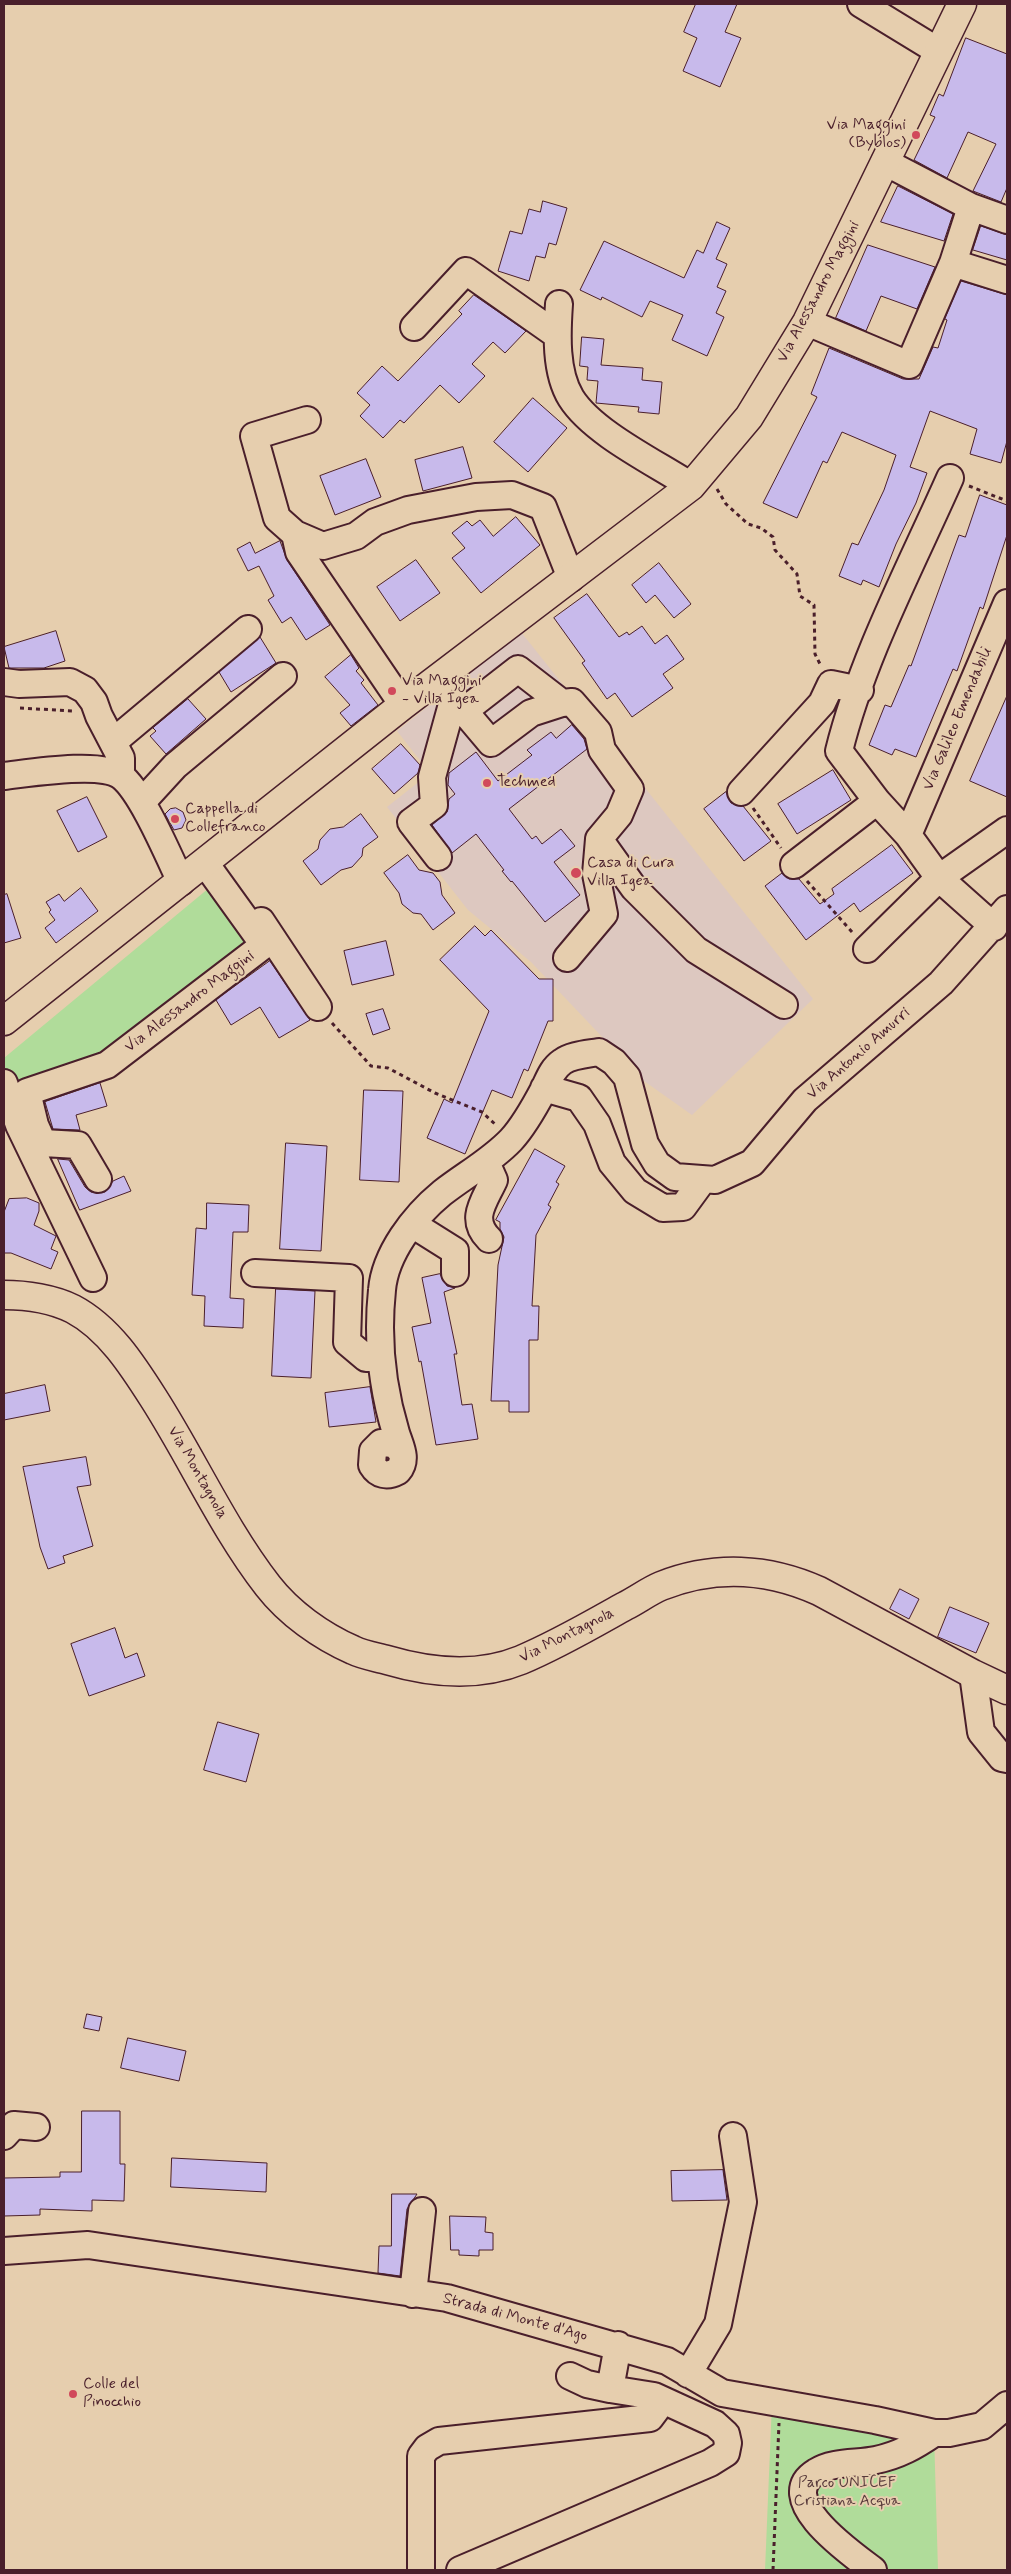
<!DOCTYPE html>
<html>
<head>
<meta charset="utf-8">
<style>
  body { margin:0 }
  #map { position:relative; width:1011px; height:2574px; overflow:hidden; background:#e6ceae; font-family:Mynerve,sans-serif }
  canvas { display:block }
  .frame { position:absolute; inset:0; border:5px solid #4a1f2b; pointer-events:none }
</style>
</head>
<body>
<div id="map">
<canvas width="1011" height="2574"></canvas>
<div class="frame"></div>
</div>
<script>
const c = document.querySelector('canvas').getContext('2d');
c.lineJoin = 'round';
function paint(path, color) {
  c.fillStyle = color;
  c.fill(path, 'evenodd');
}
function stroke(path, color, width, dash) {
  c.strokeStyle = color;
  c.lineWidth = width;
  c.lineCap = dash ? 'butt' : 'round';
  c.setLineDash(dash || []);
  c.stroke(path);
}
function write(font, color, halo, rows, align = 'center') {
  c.font = font + ' Mynerve,sans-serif';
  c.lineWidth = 4;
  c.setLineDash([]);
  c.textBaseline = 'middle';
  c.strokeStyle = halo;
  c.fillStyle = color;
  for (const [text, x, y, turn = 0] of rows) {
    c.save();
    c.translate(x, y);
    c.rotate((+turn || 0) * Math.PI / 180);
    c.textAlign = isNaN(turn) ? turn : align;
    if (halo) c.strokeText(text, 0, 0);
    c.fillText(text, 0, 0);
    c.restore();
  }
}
paint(new Path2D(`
  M521,632L813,999L692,1115L644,1081L531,962L468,910L387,807L430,773L397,731Z`), '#ddc8c0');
paint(new Path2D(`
  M209,888L248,945L95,1064L10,1086L4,1070V1058Z
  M772,2402L934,2433L938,2570H765Z`), '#b0dc9a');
const building = new Path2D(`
  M696,4H737L725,32L741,38L720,87L683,71L697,38L684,32Z
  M966,38L1007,54V188L1001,202L973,191L996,144L968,132L947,178L914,160L935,117L930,115L939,94L943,96Z
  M898,186L953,214L944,241L881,222Z
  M543,201L567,208L556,245L549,243L545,258L536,256L529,281L498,271L510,231L522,234L529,209L540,212Z
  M717,222L730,228L716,259L727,264L717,287L726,291L716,313L724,317L707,356L672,340L683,315L650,301L642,317L602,297L601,300L580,290L604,241L684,278L697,250L703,253Z
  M981,226L1007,235V260L973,250Z
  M868,245L935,267L917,309L881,296L866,331L836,318Z
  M961,281L1007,295V441L1001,463L970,454L977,429L930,411L910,467L927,473L916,503L896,544L879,587L863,580L861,585L839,576L852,543L858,545L884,490L896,455L842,432L827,463L823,461L797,518L763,503L817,397L811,394L829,348L903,379H919L933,347L938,348L947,320L945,319Z
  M474,295L526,331L505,353L493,342L472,364L485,376L459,403L440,385L404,423L400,420L383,438L360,416L370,405L357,393L382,366L398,381L462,314L459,311Z
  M582,337L604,339L601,365L643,368L642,380L662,382L659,414L638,412L639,407L596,403L598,381L587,380L588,367L580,366Z
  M533,398L567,428L528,472L494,442Z
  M463,447L472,478L423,491L415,460Z
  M366,459L381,497L335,515L320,476Z
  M980,495L1007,505V535L983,609L980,607L957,671L953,669L916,757L895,749L892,755L869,745L885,705L891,707L909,665L911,666L959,535L965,537Z
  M516,517L540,545L481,593L452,558L465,548L452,533L467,521L472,526L480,520L493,536Z
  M280,541L287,560L330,625L306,640L291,617L282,623L268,600L274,596L259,566L248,571L237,549L250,542L255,553Z
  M416,560L440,593L400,621L377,587Z
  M659,563L691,604L674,618L655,595L646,603L632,585Z
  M587,594L619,637L627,632L629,635L642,626L655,644L667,635L684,659L663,674L673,688L632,717L615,693L607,699L582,663L585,661L554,618Z
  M56,631L65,661L44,668H9L4,647Z
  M260,637L276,663L231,692L219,672Z
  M351,655L359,668L356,671L364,680L361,683L378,705L351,726L340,713L350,705L325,677Z
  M1007,696V797L970,781Z
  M188,699L206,719L166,754L150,736L156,731L153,728Z
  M572,725L584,739L587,749L509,809L532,839L536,836L542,844L561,829L575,846L554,862L580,895L545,922L512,881L511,882L502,871L504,870L476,834L452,853L432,825L447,812L449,799L455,794L448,785L449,773L476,752L498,781L532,755L527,750L551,732L556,738Z
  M401,744L420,765L418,773L394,794L372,769Z
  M833,770L851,800L797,834L778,804Z
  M726,792L731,803L743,806L771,841L744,861L704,809Z
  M87,797L107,837L78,852L57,811Z
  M176,808L183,812L186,820L182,828L174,830L165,814L170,809Z
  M361,814L378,837L363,848L362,856L352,867L341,870L321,885L303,861L318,849L320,840L330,829L343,827Z
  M892,845L913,873L860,912L854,903L806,940L765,886L782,873L789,879H799L820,904L834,894L832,889Z
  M408,855L419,870L433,873L440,882L442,895L455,913L433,930L421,914L413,913L402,904L399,893L384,873Z
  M81,888L98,911L56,943L45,928L55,920L49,912L51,910L46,902L59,894L64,901Z
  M7,894L21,938L4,943V895Z
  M475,926L485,936L491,930L539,979H553V1021H548L528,1071L524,1069L512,1098L492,1090L465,1154L427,1138L444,1099L452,1103L489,1011L440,960Z
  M386,941L394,975L352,985L344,951Z
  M270,961L310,1020L279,1038L260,1007L231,1025L216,1000Z
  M383,1009L390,1029L373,1035L366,1014Z
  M100,1083L107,1106L76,1115L80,1130L53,1129L45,1102Z
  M364,1090L403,1091L399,1182L360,1180Z
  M286,1143L327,1146L321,1251L280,1249Z
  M535,1149L565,1166L556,1182L559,1184L548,1205L551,1207L536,1235L532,1306H539L538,1340H529V1412H509V1401H491L498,1265L504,1237L500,1229V1222L496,1220Z
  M58,1159L69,1160L85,1187L91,1192H105L113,1181L124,1176L131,1191L80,1210Z
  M27,1198L39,1203V1211L34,1225L56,1236L51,1249L58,1252L51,1269L11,1253H4V1212L9,1199Z
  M207,1203L249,1205L248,1232H233L230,1298L244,1299L243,1328L204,1326L205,1296L192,1295L196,1228L206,1229Z
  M440,1274L447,1286L455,1288L444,1292L457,1354H454L462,1405L472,1404L478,1439L436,1445L421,1361L419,1362L412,1327L431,1323L422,1278Z
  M276,1289L315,1291L311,1378L272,1376Z
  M45,1385L50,1411L4,1420V1394Z
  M370,1387L376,1422L329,1427L325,1393Z
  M86,1457L91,1485L77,1487L93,1546L63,1556L65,1563L48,1569L40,1547L23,1467Z
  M900,1589L919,1599L909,1619L890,1609Z
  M950,1607L989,1623L976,1653L938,1637Z
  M115,1628L125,1658L137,1653L145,1676L89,1696L71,1644Z
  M218,1722L259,1734L246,1782L204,1770Z
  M87,2014L102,2017L99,2031L84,2028Z
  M128,2038L186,2051L179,2081L121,2068Z
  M82,2111H120V2164H125L124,2201L92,2200V2211L40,2209V2215L4,2216V2178L60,2177V2172H81Z
  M172,2158L267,2163L266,2192L171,2187Z
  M723,2170L727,2200L672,2201L671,2171Z
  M392,2194H417L407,2209L400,2276L378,2273L379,2246H391Z
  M450,2216L486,2217L485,2232L493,2233V2250H479V2256L459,2255V2250H451Z`);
paint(building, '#c8baeb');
stroke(building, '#4a1f2b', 1);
const minor = new Path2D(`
  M861,4L938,51
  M885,162L971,207
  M953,263L971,207L1007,220
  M559,304C557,333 555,372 571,398C593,433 656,463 691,486
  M807,322L909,365L953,263L1007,280
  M414,327L466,271L557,335
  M307,420L254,436L277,518L295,534L323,546L356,536L375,522L408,510L476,497L512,495L543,507L571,578
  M950,478C911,566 862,658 839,751L877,801L908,835L939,878L994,927
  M295,534L299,552L403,705
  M518,669L562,703L531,713L491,743L464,711Z
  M4,682L19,684L70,682L85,690L94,702L99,716L121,758V776
  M562,703L572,702L598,732L602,750L630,789L619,815L599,839L596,874L604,914L567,958
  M113,742L248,629
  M4,776C30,773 100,761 121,776C142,792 169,857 181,882
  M741,792L822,703L831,684L860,690
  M142,802L175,766L283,676
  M908,835L1007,603
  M599,839L634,888L696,950L784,1005
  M438,857L411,822L434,805L432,777L454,697
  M794,865L877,801
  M261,921L318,1007
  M867,949L939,878L1007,830
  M4,1083L19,1125L93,1278
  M544,1088L579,1098L597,1124L612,1163L635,1191L663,1208L683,1207L702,1181
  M486,1162L494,1180C484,1202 469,1219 489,1239
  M98,1179L78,1145L43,1143L35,1125L27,1092L107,1065L264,945L205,863
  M412,1224L455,1251V1273
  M255,1273L349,1278L347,1342L366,1358H381
  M402,1452L394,1444L381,1443L373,1451L372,1465C378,1475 387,1477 398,1471C408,1459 400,1446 396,1433C382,1387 377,1337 382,1290C385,1254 414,1216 442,1193C465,1175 491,1161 511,1140C524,1126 535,1106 544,1089C549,1079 552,1069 562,1062C571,1055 588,1054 599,1052L614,1062L627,1077L645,1144L657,1164L675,1177L715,1180L752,1163L805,1100L941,983L1007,909
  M973,1674L981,1732L1002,1758L1007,1759
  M4,2136L14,2125L36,2127
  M4,2251L88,2245L447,2298L667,2361L722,2393L875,2420L934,2433H949L982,2426L1007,2405
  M413,2294L422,2211
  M688,2374L718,2324L743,2202L733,2136
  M570,2376L587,2384L610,2389
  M421,2570V2456L427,2448L439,2441L650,2418L656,2410L654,2396
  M460,2570L710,2463L726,2453L728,2443L726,2434L715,2424L654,2396L610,2389L618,2345
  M873,2570C852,2554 772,2499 816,2472C833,2461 857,2464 876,2460C899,2455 915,2446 934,2433`);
const major = new Path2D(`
  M4,1021L403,705L691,486L749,417L807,322L962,4
  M4,1295C26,1295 53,1299 73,1309C109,1328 133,1366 154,1399C193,1460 223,1528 268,1586C289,1613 321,1636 353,1650C363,1655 376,1657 387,1660C431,1673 477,1678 521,1660C557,1645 591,1625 625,1606C637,1600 649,1591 661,1586C714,1565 768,1568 819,1591L973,1674L1007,1690`);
stroke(minor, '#4a1f2b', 30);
stroke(major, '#4a1f2b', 31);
stroke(new Path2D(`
  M969,486L1007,501
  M717,489L726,504L748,524L761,528L773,537L775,550L797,574L800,596L814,605L815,654L821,666
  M20,708L73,711
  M753,808L781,848
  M807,881L852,932
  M332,1023L371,1066L388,1068L435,1093L482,1112L496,1125
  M773,2570L779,2423`), '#4a1f2b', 3, [4, 4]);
stroke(minor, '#e6ceae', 26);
stroke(major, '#e6ceae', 28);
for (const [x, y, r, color] of [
  [916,135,5,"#d1495b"],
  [392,691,5,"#d1495b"],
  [487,783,5,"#d1495b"],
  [175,819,5,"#d1495b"],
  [576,873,6,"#d1495b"],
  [73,2394,5,"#d1495b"]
]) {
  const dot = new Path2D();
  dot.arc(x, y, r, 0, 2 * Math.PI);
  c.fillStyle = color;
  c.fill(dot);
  stroke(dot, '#e6ceae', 2);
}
write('16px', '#4a1f2b', '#e6ceae', [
  ["Via Maggini",906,126,"right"],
  ["(Byblos)",906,144,"right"],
  ["Via Maggini",402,682],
  ["- Villa Igea",402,700],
  ["Techmed",497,783],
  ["Cappella di",185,810],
  ["Collefranco",185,828],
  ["Casa di Cura",587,864],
  ["Villa Igea",587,882],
  ["Colle del",83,2385],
  ["Pinocchio",83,2403]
], 'left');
write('16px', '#4a1f2b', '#e6ceae', [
  ["Via Alessandro Maggini",819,292,-62],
  ["Via Galileo Emendabili",958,719,-67],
  ["Via Alessandro Maggini",190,1002,-37],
  ["Via Antonio Amurri",859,1054,-41],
  ["Via Montagnola",197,1473,60],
  ["Via Montagnola",567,1636,-27],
  ["Strada di Monte d'Ago",515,2318,15]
]);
write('16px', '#593b3c', '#e6ceae', [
  ["Parco UNICEF",847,2484],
  ["Cristiana Acqua",847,2502]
]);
</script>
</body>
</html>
